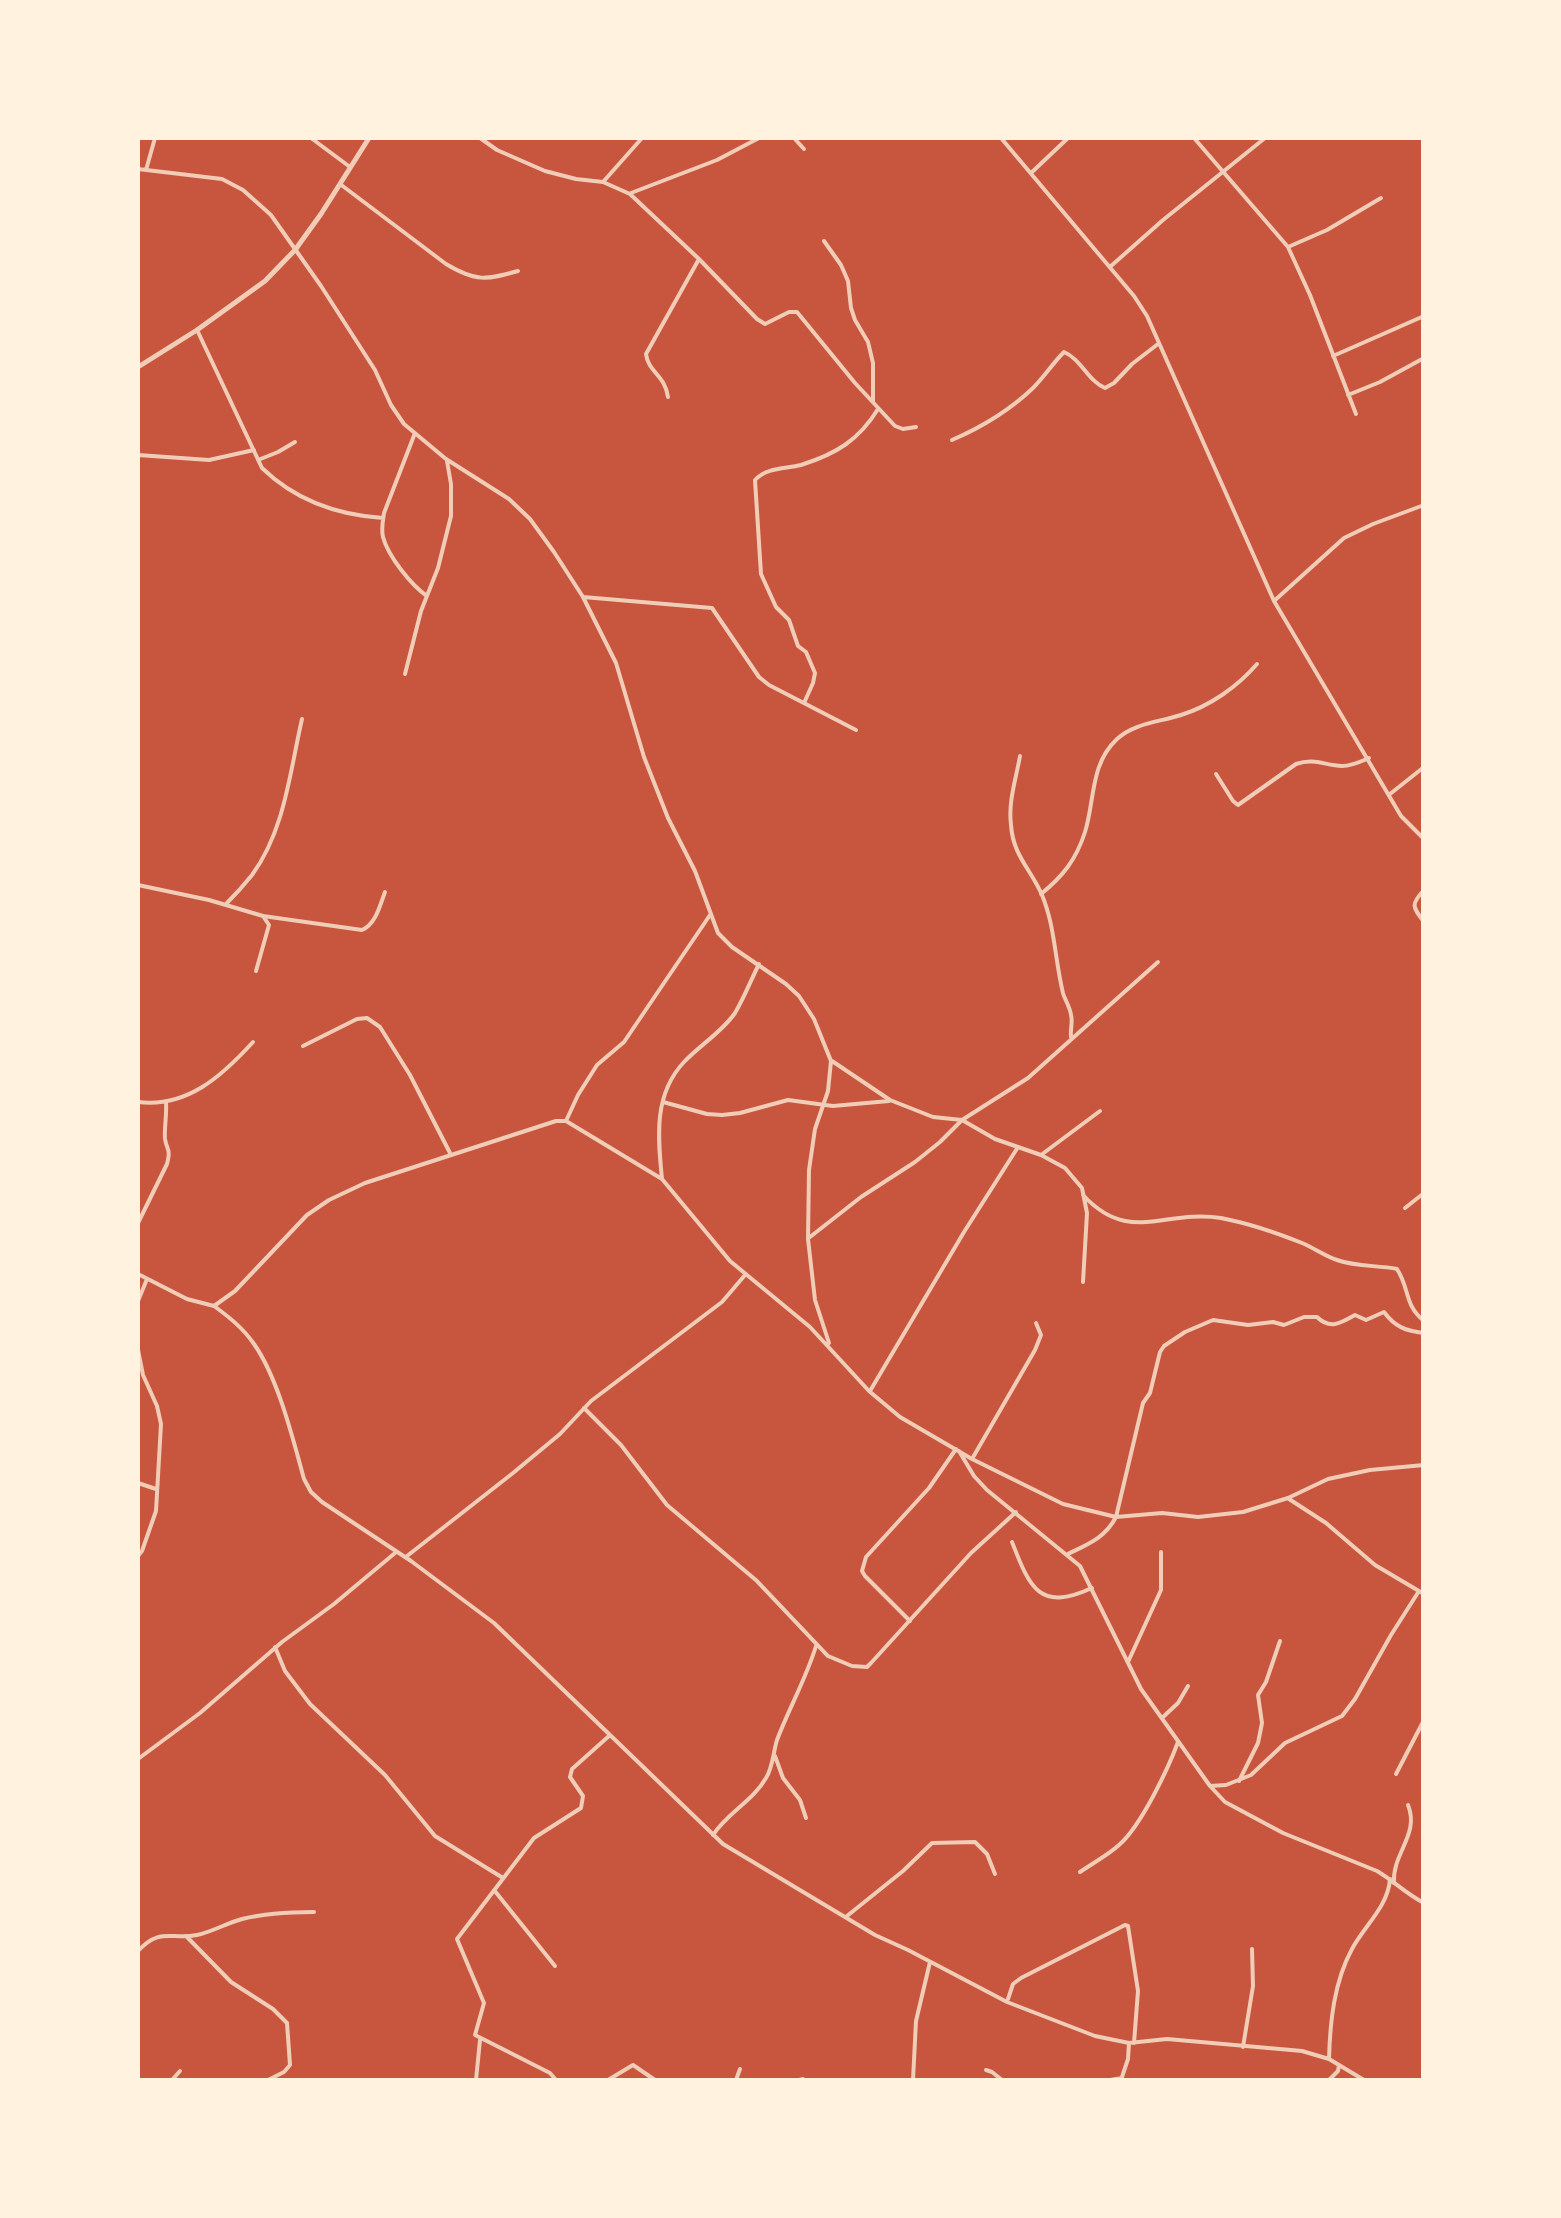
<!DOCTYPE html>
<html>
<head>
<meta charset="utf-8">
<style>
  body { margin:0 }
  #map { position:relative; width:1561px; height:2218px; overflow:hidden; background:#c8553d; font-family:Inter,sans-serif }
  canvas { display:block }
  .frame { position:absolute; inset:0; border:140px solid #fff3e0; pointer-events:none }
</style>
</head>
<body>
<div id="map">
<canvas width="1561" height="2218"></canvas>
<div class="frame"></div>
</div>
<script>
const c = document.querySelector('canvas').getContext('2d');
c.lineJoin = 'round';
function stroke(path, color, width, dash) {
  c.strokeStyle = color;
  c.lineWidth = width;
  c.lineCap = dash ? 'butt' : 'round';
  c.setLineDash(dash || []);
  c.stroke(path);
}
stroke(new Path2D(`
  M311,138L350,167
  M480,138L497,150L545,171L576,179L603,182L630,194L699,259L757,319L765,324L789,312H797L855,383L895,426L903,429L916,427
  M794,138L804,149
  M1001,138L1134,296L1147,316L1274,601L1401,816L1424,839
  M1194,138L1288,247L1310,295L1356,414
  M138,169L222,179L243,190L271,215L321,286L375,370L391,405L404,424L446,459L509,499L530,519L554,552L583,597L616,663L644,757L668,818L695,871L718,933L732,947L786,984L799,996L814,1019L831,1061L828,1091L815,1129L809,1170L808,1239L815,1300L829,1343
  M146,170L155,138
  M1031,173L1068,138
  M603,182L642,138
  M340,184L446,264C476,282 486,280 518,271
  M631,193L717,160L759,138
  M824,241L841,265L848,281L851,308L855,320L868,342L873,363V402
  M1288,247L1327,230L1381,198
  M1111,266L1163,220L1265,138
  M198,332L262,468C296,501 337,515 383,518
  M1333,356L1424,316
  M1348,395L1380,382L1424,358
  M668,397C665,375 648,372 646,354L699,259
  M415,433L384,513C383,521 381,529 383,537C388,556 411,585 427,596
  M952,440C982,427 1009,411 1033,388C1044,377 1053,363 1064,352C1081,359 1088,381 1105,388L1114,383L1132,364L1158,344
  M138,455L209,460L254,450
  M258,460L278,452L295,442
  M583,597L712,608L759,677L769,685L856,730
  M1274,601L1344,538L1373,524L1424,505
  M405,674L421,611L438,568L451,516V484L447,461
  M804,703L813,683L815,673L806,652L798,646L789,620L776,607L761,574L755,480C767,467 785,469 801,465C836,454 859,440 878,409
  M1020,756C1016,779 1008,802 1011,825C1013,856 1031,869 1042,895C1055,926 1055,961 1063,993C1065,1000 1070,1007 1071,1015C1073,1022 1070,1030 1071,1037
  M1216,774L1233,801L1238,805L1296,764C1314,758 1324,765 1342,766C1352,766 1360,762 1369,758
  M1390,794L1424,767
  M138,885L209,900L263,916L269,925L256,971
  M1424,890C1410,905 1413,907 1424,922
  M1041,894C1063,876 1076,860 1085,832C1095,800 1090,764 1117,739C1134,723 1160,722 1181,715C1210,706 1237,687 1257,664
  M226,904C235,895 244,885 252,875C285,830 290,771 302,719
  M263,916L362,930C376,924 380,905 385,892
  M303,1046L357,1019L367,1018L380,1027L410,1075L450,1153
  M832,1061L890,1100L933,1117L962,1120L995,1139L1041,1155L1065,1168L1082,1188L1087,1213L1083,1282
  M138,1102C187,1108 222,1076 253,1042
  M663,1102L707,1114L722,1115L740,1113L788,1100L833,1106L889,1101
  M566,1121L578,1095L597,1065L624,1042L710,915
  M1041,1155L1100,1111
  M662,1179C658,1138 653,1095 684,1062C700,1045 722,1032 735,1013C744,998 751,980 759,964
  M1083,1195C1129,1245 1164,1209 1221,1218C1247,1223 1277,1233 1302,1243C1314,1248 1325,1256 1337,1260C1357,1267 1377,1265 1397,1269C1410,1289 1404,1305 1424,1321
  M1405,1208L1424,1193
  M138,1223L167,1164C171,1148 167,1151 165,1139C164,1130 167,1113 166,1103
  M810,1237L861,1197L915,1162L940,1142L962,1120L1028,1078L1158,962
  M138,1274L187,1299L214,1306L235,1291L307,1215L329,1200L365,1183L556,1121H566L662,1179L730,1261L810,1327L869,1391L900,1417L972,1459L1063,1504L1116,1517L1162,1513L1198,1517L1243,1512L1288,1498L1328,1479L1370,1470L1424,1465
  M138,1301L147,1279
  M214,1306C229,1317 243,1328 254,1344C278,1378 293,1439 304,1479L311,1492L322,1502L411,1561L494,1623L723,1844L875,1935L908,1950L1007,2002L1095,2036L1129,2043L1167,2039L1302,2051L1329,2059L1364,2080
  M138,1350L143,1375L157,1406L161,1424L156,1511L142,1551L138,1556
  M870,1391L964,1232L1018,1147
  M584,1408L621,1445L667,1505L757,1581L828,1656L852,1666L867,1667L871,1663L971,1553L1016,1512
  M959,1451L974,1476L987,1490L1080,1566L1141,1689L1210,1786L1225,1802L1283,1833L1377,1871C1394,1881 1406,1894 1424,1903
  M972,1459L1035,1350L1041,1335L1036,1323
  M138,1483L156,1489
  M1289,1499L1326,1523L1375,1565L1424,1594
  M1012,1542C1030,1588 1039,1612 1092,1588
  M1068,1554C1088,1544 1105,1538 1116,1517L1143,1403L1150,1393L1160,1352L1164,1346L1185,1332L1213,1320L1248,1325L1273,1322L1284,1325L1304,1317H1317C1330,1330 1341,1323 1355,1315L1366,1320L1384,1312C1395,1327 1406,1331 1424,1333
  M407,1556L513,1473L560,1434L591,1401L722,1302L745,1275
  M910,1621L865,1576L862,1571L866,1557L929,1488L956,1449
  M275,1647L285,1671L310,1704L385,1775L435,1836L503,1878
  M1128,1662L1161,1590V1552
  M1162,1718L1178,1703L1188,1686
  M775,1756L783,1778L800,1800L806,1818
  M138,1759L200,1713L282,1642L334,1604L395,1553
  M1396,1774L1424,1720
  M1239,1781L1258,1743L1262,1723L1258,1695L1266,1682L1280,1641
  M1210,1786L1226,1785L1251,1775L1285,1743L1342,1716L1355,1699L1391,1635L1419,1591
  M713,1835C727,1813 753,1801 766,1778C773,1767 773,1753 777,1740C789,1708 806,1679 816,1646
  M1080,1872C1093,1863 1108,1855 1119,1845C1141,1826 1168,1769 1178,1742
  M1394,1883C1392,1853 1420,1835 1408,1805
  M494,1890L555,1966
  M847,1916L903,1871L932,1843L975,1842L987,1854L995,1874
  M186,1936L231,1982L273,2009L287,2023L290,2065L284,2072L268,2080
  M138,1951C160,1927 171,1940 197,1935C212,1932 227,1923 242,1919C266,1913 290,1912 314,1912
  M1008,1999L1013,1984L1021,1978L1125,1925L1128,1926L1138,1991L1134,2043
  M1243,2047L1253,1986L1252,1949
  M1329,2059C1330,2022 1334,1982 1352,1949C1364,1926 1388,1907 1390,1879
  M986,2070L992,2072L1002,2080
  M172,2080L180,2071
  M476,2080L480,2040
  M556,2080L550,2073L475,2035L484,2003L457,1939L534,1838L581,1808L583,1796L570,1777L572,1769L609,1736
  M608,2080L633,2065L655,2080
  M736,2080L740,2069
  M799,2080L803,2079
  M913,2080L916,2021L930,1962
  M1110,2080L1122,2078
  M1121,2080L1128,2059L1129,2043
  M1329,2080L1338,2071L1339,2065`), '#f1ccb7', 4);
stroke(new Path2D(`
  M138,367L197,330L265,281L295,250L321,214L369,138`), '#f1ccb7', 5);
</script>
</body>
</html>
